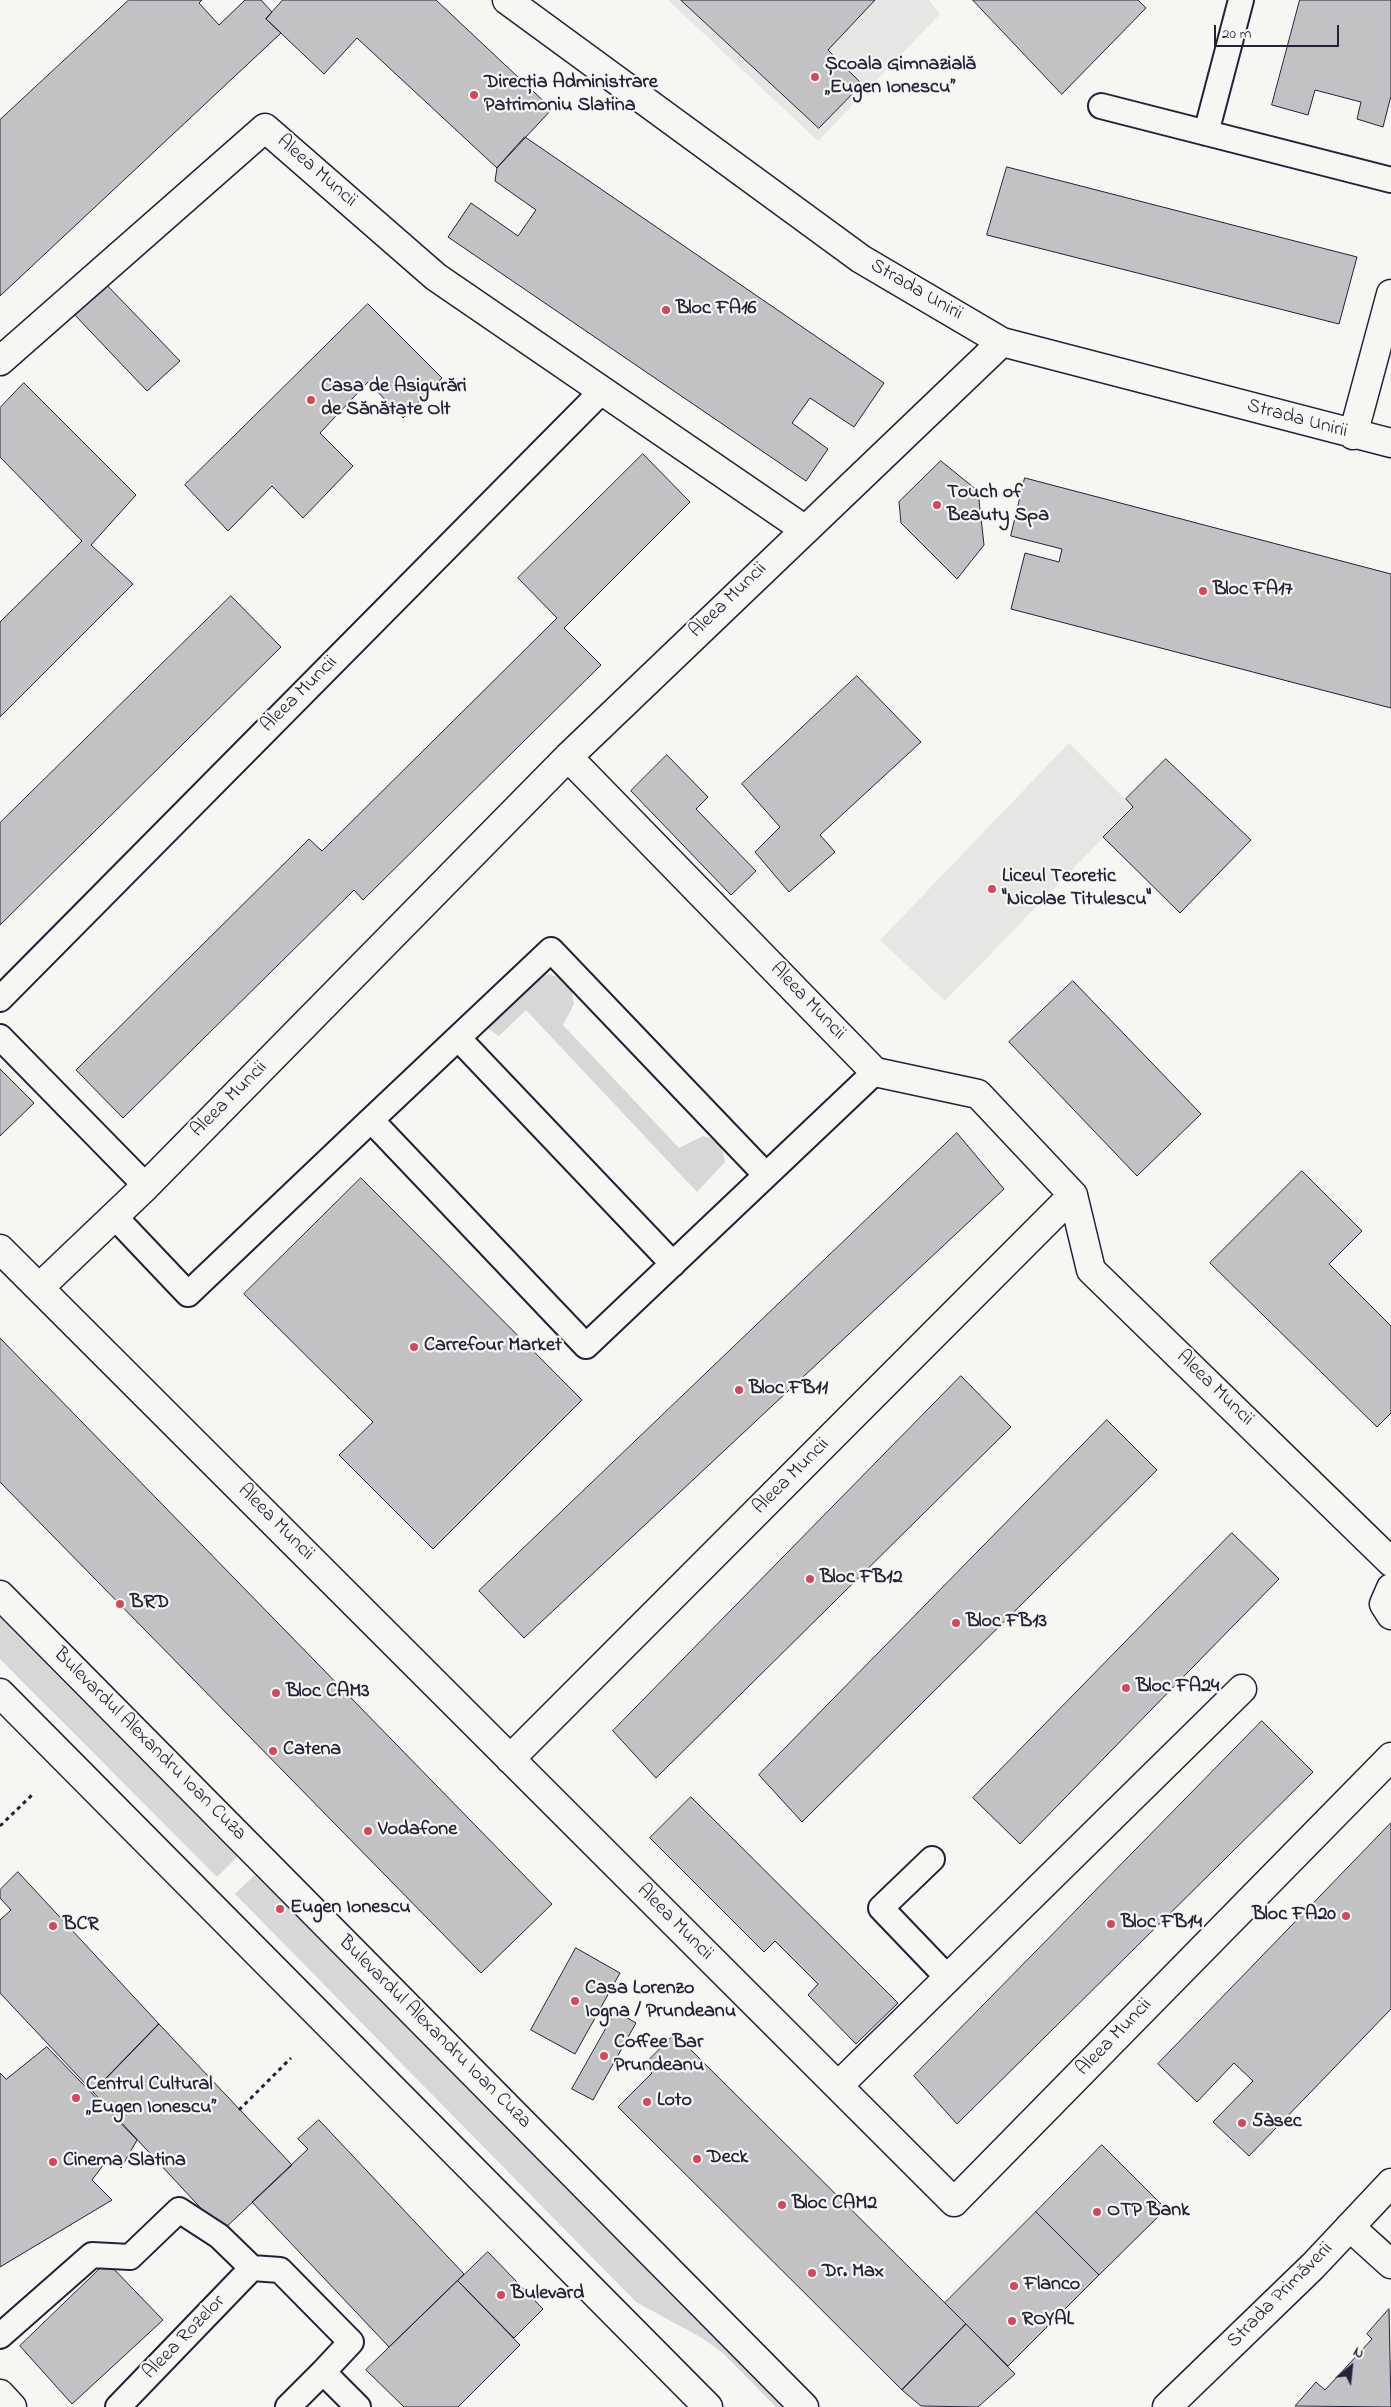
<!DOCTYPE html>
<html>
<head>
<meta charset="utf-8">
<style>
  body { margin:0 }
  #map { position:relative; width:1391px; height:2407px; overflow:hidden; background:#f6f6f2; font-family:"Indie Flower",sans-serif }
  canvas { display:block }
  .north { position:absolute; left:1326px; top:2342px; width:50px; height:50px; -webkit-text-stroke:4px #f6f6f2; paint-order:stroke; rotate:28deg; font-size:14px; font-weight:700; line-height:20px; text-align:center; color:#22223b }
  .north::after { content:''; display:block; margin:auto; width:18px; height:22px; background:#22223b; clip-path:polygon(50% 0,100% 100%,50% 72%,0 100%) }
  .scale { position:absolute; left:1214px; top:25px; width:125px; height:22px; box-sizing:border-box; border:2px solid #22223b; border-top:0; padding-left:6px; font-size:15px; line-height:18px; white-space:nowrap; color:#22223b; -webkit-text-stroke:4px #f6f6f2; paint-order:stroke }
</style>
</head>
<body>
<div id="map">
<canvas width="1391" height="2407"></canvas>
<div class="north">N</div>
<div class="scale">20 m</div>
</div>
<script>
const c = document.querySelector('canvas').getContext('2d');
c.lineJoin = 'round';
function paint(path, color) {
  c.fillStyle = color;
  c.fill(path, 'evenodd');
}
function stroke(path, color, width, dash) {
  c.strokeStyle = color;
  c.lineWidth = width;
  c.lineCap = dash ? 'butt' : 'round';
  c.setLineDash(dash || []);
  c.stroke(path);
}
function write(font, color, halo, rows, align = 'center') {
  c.font = font + ' "Indie Flower",sans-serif';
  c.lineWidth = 4.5;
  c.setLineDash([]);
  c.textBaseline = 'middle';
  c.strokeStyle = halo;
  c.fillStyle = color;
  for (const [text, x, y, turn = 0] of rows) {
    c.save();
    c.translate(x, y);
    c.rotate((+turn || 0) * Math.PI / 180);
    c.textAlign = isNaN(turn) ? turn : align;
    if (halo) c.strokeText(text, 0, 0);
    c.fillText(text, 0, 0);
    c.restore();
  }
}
paint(new Path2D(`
  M668,0H929L940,14L818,141Z
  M1069,743L1133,807L945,1001L880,940Z`), '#e6e6e4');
paint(new Path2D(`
  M541,973L559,977L571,986L574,1004L563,1025L679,1148L703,1136L720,1141L725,1162L697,1192L526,1010L499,1036L487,1028Z
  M0,1608L243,1851L217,1877L0,1659Z
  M261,1869L795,2407H776L723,2353L702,2338L636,2302L235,1894Z`), '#d7d7d7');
const building = new Path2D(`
  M129,0H202L199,3L219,25L245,0H261L272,12L266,19L281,33L0,296V120Z
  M283,0H436L552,109L497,168L357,38L324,74L266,19Z
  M681,0H875L828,50L862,84L819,128Z
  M973,0H1138L1146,8L1062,94Z
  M1300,0H1391V96L1383,127L1357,119L1361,102L1315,90L1308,115L1272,105Z
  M525,137L884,383L854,427L810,398L792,423L828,449L806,481L448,237L471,203L518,236L536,210L495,181L497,168Z
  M1007,167L1357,257L1339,324L987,235Z
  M102,280L180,361L147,391L72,312Z
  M368,304L442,378L403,418L368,382L320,433L353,466L303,518L272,486L228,531L185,485Z
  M24,383L136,495L91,545L133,584L0,717V622L82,541L0,457V408Z
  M643,454L690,502L564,628L601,665L363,900L354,890L123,1118L76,1070L309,839L322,851L557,618L518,578Z
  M941,461L978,491L984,545L957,579L901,523L899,502Z
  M1025,478L1391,574V708L1011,609L1025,553L1059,562L1062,549L1011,536Z
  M231,596L281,647L0,925V823Z
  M857,676L921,742L820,835L835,852L789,892L755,852L780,827L742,784Z
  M667,755L708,797L696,809L756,871L731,895L631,791Z
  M1166,759L1251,840L1180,913L1103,837L1133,807L1126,799Z
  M1073,981L1201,1114L1137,1176L1009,1042Z
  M0,1069L34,1103L0,1136Z
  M957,1133L1004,1189L524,1638L479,1591Z
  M1302,1171L1362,1231L1329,1264L1391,1326V1413L1377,1427L1210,1263Z
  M361,1178L582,1400L433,1549L339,1455L373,1422L244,1294Z
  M0,1338L552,1904L481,1973L0,1482Z
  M961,1376L1011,1427L656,1778L613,1731Z
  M1107,1420L1157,1470L802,1822L759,1775Z
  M1232,1533L1279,1579L1020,1844L973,1798Z
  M1262,1721L1313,1772L957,2124L914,2076Z
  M691,1797L898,2003L856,2044L808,1995L818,1984L775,1941L764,1952L650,1838Z
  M1391,1823V2009L1249,2156L1213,2122L1253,2081L1234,2063L1197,2102L1158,2064Z
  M18,1872L159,2024L93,2092L0,1993V1920L11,1910L0,1898V1890Z
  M576,1948L620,1973L575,2054L531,2030Z
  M616,2011L636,2023L593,2100L572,2089Z
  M159,2024L292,2165L222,2231L93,2092Z
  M675,2034L966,2324L902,2390L618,2107L652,2073L644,2065Z
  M47,2047L137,2140L121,2168L110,2156L92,2180L112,2200L0,2267V2073L6,2079Z
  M319,2120L464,2274L389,2347L252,2202L308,2149L298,2139Z
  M1102,2145L1166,2209L1099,2275L1036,2212Z
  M1036,2212L1099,2275L1008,2366L945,2303Z
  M488,2252L543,2309L514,2338L458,2281Z
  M107,2262L163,2320L72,2404L20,2346Z
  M458,2281L520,2345L458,2407H404L366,2370Z
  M1389,2309L1391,2407L1295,2406L1316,2382L1325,2390L1372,2339L1367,2334Z
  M966,2324L1015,2374L978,2407L921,2406L902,2390Z`);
paint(building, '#c2c2c4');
stroke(building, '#22223b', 1);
const service = new Path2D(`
  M1101,106L1391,180
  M1206,133L1241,0
  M0,999L601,392
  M0,1037L146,1186
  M458,1038L673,1264
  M371,1120L551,950L766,1175
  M114,1216L188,1294L371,1120L586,1346L875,1072
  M932,1859L881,1908L949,1979
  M252,2268L280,2270L351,2342L323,2372L358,2407
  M0,2336L92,2255L130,2257L179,2210L219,2236L252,2268L118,2407
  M288,2407L323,2372`);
const minor = new Path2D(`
  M507,0L861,259L1002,342L1391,443
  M0,361L265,128L436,277L804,529
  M1353,435L1391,294
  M568,757L875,1072L978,1094L1073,1195L1091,1270L1391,1562
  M0,1249L954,2202L1391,1757
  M39,1288L146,1186L568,757L1002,342
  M1391,1588L1384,1604L1391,1615
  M510,1759L1073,1195
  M838,2086L1242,1689
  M1350,2227L1391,2264
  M0,2394L12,2407`);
const tertiary = new Path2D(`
  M1167,2407L1313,2266L1391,2183`);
const secondary = new Path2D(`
  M0,1595L804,2407
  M0,1693L708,2407`);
stroke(service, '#22223b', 28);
stroke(minor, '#22223b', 31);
stroke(tertiary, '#22223b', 31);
stroke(secondary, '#22223b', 31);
stroke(new Path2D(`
  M0,1826L32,1795
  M239,2110L291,2058`), '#22223b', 3, [4, 4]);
stroke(service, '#f6f6f2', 24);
stroke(minor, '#f6f6f2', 28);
stroke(tertiary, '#f6f6f2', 28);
stroke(secondary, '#f6f6f2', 28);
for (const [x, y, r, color] of [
  [815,77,5,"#d1495b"],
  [474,95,5,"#d1495b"],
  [666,310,5,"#d1495b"],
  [311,400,5,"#d1495b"],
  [937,505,5,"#d1495b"],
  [1203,591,5,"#d1495b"],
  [992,889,5,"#d1495b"],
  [414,1347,5,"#d1495b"],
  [739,1390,5,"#d1495b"],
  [810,1579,5,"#d1495b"],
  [120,1604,5,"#d1495b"],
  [956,1623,5,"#d1495b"],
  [1126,1688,5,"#d1495b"],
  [276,1693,5,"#d1495b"],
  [273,1751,5,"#d1495b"],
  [368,1831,5,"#d1495b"],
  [280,1909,5,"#d1495b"],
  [1346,1916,5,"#d1495b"],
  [1111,1924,5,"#d1495b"],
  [53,1926,5,"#d1495b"],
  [575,2001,5,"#d1495b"],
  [604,2056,5,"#d1495b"],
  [76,2098,5,"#d1495b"],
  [647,2102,5,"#d1495b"],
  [1242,2123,5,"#d1495b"],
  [697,2159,5,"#d1495b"],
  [53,2162,5,"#d1495b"],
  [782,2205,5,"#d1495b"],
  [1097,2212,5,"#d1495b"],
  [812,2273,5,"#d1495b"],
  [1014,2286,5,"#d1495b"],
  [501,2295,5,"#d1495b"],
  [1012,2321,5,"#d1495b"]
]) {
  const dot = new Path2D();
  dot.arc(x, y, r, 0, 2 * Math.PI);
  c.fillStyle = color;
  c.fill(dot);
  stroke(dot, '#f6f6f2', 2);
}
write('bold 20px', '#22223b', '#f6f6f2', [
  ["Școala Gimnazială",825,66],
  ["„Eugen Ionescu”",825,89],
  ["Direcția Administrare",484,84],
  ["Patrimoniu Slatina",484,107],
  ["Bloc FA16",676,310],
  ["Casa de Asigurări",321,388],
  ["de Sănătate Olt",321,411],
  ["Touch of",947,494],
  ["Beauty Spa",947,517],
  ["Bloc FA17",1213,591],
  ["Liceul Teoretic",1002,878],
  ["\"Nicolae Titulescu\"",1002,901],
  ["Carrefour Market",424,1347],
  ["Bloc FB11",749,1390],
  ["Bloc FB12",820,1579],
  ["BRD",130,1604],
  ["Bloc FB13",966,1623],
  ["Bloc FA24",1136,1688],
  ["Bloc CAM3",286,1693],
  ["Catena",283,1751],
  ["Vodafone",378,1831],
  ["Eugen Ionescu",290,1909],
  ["Bloc FA20",1336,1916,"right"],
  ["Bloc FB14",1121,1924],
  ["BCR",63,1926],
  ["Casa Lorenzo",585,1990],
  ["Iogna / Prundeanu",585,2013],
  ["Coffee Bar",614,2044],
  ["Prundeanu",614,2067],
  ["Centrul Cultural",86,2086],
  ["„Eugen Ionescu”",86,2109],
  ["Loto",657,2102],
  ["5àsec",1252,2123],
  ["Deck",707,2159],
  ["Cinema Slatina",63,2162],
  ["Bloc CAM2",792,2205],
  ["OTP Bank",1107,2212],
  ["Dr. Max",822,2273],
  ["Flanco",1024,2286],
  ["Bulevard",511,2295],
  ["ROYAL",1022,2321]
], 'left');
write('20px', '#22223b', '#f6f6f2', [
  ["Aleea Muncii",316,172,41],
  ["Strada Unirii",916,291,30],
  ["Strada Unirii",1297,420,15],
  ["Aleea Muncii",729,601,-44],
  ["Aleea Muncii",300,695,-45],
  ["Aleea Muncii",807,1002,46],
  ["Aleea Muncii",230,1100,-45],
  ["Aleea Muncii",1214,1389,44],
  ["Aleea Muncii",792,1477,-45],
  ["Aleea Muncii",275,1523,45],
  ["Bulevardul Alexandru Ioan Cuza",149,1745,45],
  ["Aleea Muncii",674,1923,45],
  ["Bulevardul Alexandru Ioan Cuza",434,2033,45],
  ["Aleea Muncii",1115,2038,-46],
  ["Strada Primăverii",1281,2296,-45],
  ["Aleea Rozelor",185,2338,-46]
]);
</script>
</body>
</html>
